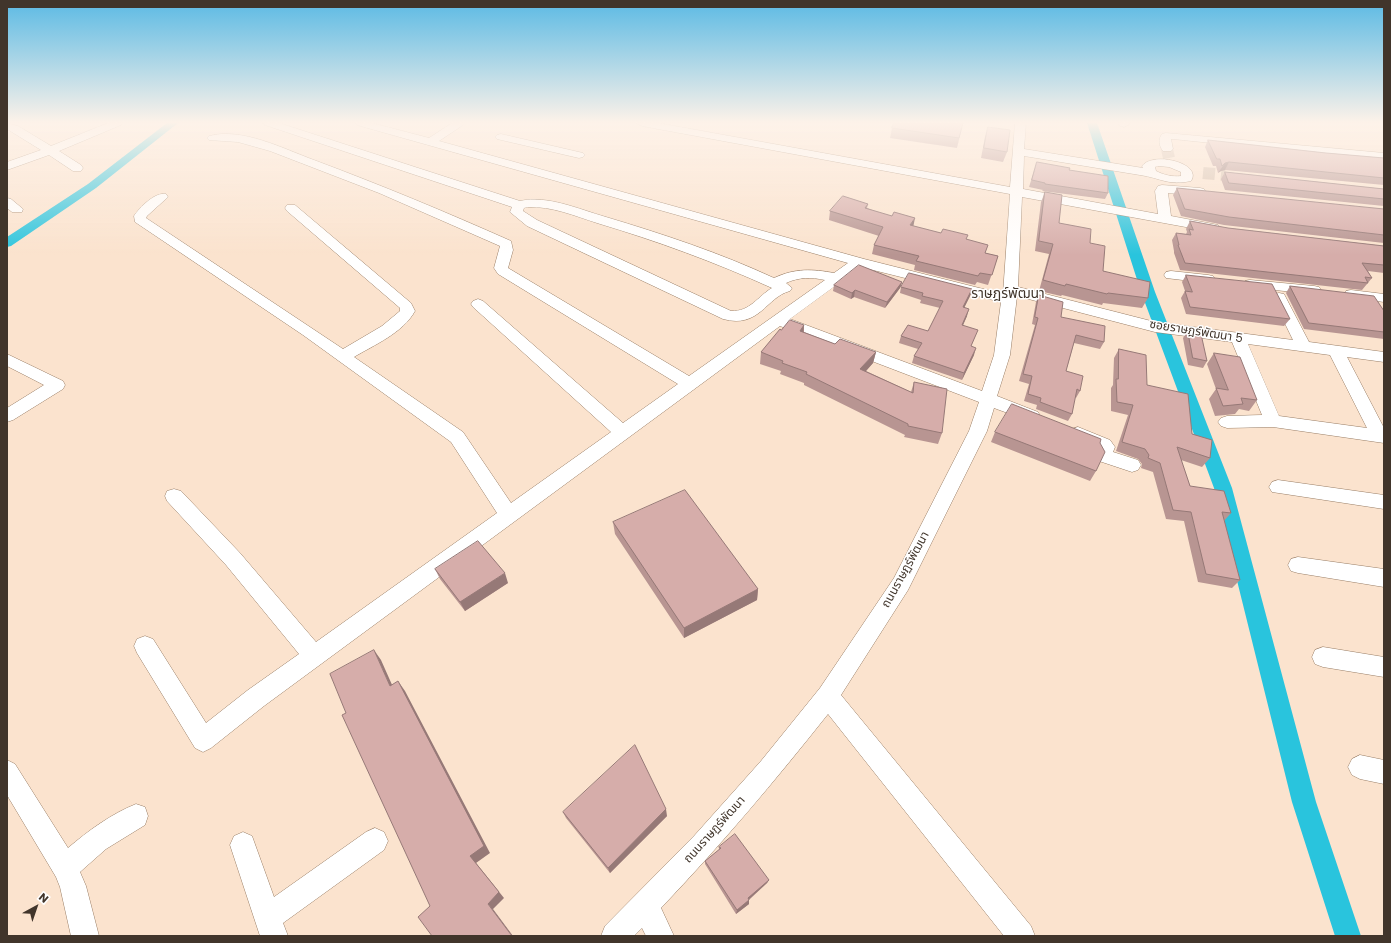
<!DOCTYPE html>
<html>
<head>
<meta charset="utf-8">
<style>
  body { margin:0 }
  #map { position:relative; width:1391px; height:943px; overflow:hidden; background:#fbe3ce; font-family:Poppins,sans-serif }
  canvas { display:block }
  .frame { position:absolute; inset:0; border:8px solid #41352b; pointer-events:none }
  .north { position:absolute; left:16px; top:887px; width:40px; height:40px; -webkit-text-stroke:3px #fff; paint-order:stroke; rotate:40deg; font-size:11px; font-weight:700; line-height:16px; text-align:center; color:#41352b }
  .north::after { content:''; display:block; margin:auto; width:14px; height:18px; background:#41352b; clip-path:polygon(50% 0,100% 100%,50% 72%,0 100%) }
</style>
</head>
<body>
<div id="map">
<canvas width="1391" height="943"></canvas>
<div class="frame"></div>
<div class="north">N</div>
</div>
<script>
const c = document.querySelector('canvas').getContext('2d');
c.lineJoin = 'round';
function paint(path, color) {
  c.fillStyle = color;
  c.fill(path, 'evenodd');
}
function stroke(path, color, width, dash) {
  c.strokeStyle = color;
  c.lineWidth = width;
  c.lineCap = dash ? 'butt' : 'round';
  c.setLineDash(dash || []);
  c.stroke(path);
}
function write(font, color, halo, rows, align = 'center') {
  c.font = font + ' Poppins,"Noto Sans Thai",sans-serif';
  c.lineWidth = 3;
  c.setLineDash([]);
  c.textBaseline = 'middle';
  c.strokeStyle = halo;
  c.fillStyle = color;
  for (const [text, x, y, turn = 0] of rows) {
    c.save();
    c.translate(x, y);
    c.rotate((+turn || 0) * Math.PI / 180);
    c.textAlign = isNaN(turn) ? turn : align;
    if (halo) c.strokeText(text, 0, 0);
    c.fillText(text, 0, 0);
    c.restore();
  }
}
paint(new Path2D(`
  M167,123H178L96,188L11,246L7,247V237L88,184Z
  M1087,123H1097L1155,292L1232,488L1316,802L1361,936H1335L1292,802L1214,488L1141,292Z`), '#29c4dd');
stroke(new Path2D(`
  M1167,149L1169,158
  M1203,173L1225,175`), '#d6c0ad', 12, [12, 6]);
const minor = new Path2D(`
  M7,123L18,126L51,146L108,123H123L121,125L59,151L81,165L83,168L81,171H73L49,155L7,170V162L41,150L7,129Z
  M263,123H279L520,201C548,195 578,209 606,217C663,234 720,253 774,278C795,268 813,269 834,273L848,263L357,125L355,123H372L429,138L452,123H464L463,125L439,141L864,259L1003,294L1010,194L642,126L636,123H658L1010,187L1015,123H1026L1024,149L1143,168L1142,166C1153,151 1203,163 1191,181C1168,186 1161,178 1140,175C1101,169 1063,162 1024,156L1023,189L1158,214L1155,191L1158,186L1162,185L1200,188L1204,189L1206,192L1204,195L1200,196L1168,193L1171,216L1213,224L1218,225L1220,228L1218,231L1213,232L1022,197L1018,287L1155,322L1293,340L1272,297L1274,294L1279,293L1284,294L1309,342L1384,352V362L1347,357L1384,428V443L1273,427L1227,428L1221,426L1218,422L1221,418L1227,416L1262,415L1232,342L1155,332L1017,296L1010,355L997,396L1038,412L1040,416L1038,420L1032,422L994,408L987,431L908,590L841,695L1031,926L1035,936H1004L828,714C775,781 720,846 661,908L674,936H646L642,928L634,936H601L605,926L694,836L761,761L820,688L894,578L969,431L979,402L780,326L264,706L211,748L203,752L195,748L137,653L134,646L137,639L145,636L153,639L206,723L248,690L299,654L226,565L167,501L165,496L167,491L174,489L181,491L240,553L316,642L497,513L451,442L303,335L135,222L134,216C140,207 155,192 166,194L168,197L147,216L146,218L343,349L382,326L400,311V308L287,211L285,208L287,205H295L411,303L415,311C403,333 374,345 354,357L463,432L511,503L611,432L473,307L471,304L473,301L478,299L483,301L623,423L678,384L498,274L494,268L500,246L379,193L270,151L238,142L209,140L207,138L209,136C242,127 284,149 314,160C381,185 446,212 511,241L513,250L508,268L689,376L825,280C811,277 799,277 786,283L792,288L790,291C766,297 760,329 723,319L527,226L510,212L512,207L265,125ZM1158,166L1169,167L1181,172V176C1172,177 1164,175 1156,171L1155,167ZM528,207C552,206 575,216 597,223C657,241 715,262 772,288C758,296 750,312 731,311L537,220L523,211L524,208ZM861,267L1001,302L994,355L982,391L790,319ZM1248,344L1330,355L1367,428L1279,416Z
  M1118,123H1129L1130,124L1124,127L1120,126Z
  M1166,133L1384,153V161L1173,139H1171L1173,149L1171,151H1163C1159,146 1158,139 1162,134Z
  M501,134L583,153L585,155L583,157L579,158L497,139L495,137L497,135Z
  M7,198L11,199L23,209L22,212H12L7,208Z
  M1171,271L1208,275L1213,276L1215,279L1213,282L1208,283L1166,278L1164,275L1166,272Z
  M1250,280L1314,286L1319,287L1321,290L1319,293L1314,294L1245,287L1243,284L1245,281Z
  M1351,290L1384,294V302L1346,297L1344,294L1346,291Z
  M7,354L63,381L65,385L63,389L13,420L7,422V408L44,385L7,366Z
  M1078,427L1110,440L1115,447L1113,452L1138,460L1141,465L1138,470L1132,472L1099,461L1095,453L1097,449L1072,437L1069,433L1072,429Z
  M1278,480L1384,495V509L1272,492L1269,487L1272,482Z
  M1298,557L1384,569V587L1298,573L1291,571L1288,565L1291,559Z
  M1323,647L1384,657V677L1323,667L1315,664L1312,657L1315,650Z
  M1360,755L1384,760V784L1360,779L1352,775L1348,767L1352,759Z
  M7,760L15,764L68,848C88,831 111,814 136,804L145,807L148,816L145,825L106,849L80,872L86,886L99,936H71L60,887L56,877L7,795Z
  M375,828L384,832L388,841L384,850L283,923L288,936H260L230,845L234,836L243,832L252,836L274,897L366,832Z`);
stroke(minor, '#997e66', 1);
paint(minor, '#fff');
paint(new Path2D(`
  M963,123L957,148L890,138L892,128Z
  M988,127L1007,152L1003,162L981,158L985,137Z
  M1208,140L1326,153L1384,158V185L1225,170L1221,171L1218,173L1216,166H1213L1205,147Z
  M1037,162L1069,170L1108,193L1105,199L1042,191L1043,190L1029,187Z
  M1225,172L1384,189V206L1225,190L1221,179Z
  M1177,188L1384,210V243L1224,225L1181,216L1173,195Z
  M1045,192L1059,223L1090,243L1103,271L1148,298L1142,308L1103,303L1102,305L1062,295L1061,296L1039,291L1049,254L1035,251L1041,202Z
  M868,204L867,208L913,226L988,245L985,253L998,256L988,285L977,282L975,285L914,270L915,265L872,254L874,245L879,236L829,220L830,211Z
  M1190,221L1228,228L1384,246V273L1368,271L1372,278L1362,290L1180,270L1174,253V251L1172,240L1176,233L1186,234L1187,232L1186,229Z
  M1186,275L1290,319L1284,326L1186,314L1181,298L1185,291L1182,282Z
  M902,282L900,288L885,308L854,297L851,299L833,291L834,285Z
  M1290,286L1384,311V339L1304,329L1286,293Z
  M901,287L972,289L970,296L964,308L967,316L963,325L975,337L971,346L974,355L962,380L912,363L914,356L918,349L899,343L901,336L928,331L940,308L920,303L921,300L900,293Z
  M1039,295L1061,317L1104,342L1100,349L1074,343L1066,371L1080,391L1076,398L1075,397L1072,414L1068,421L1036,409L1037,405L1024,401L1029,384L1019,381L1035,325L1032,324L1036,302Z
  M804,325V332L835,344L876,352L873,363L866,371L911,392L914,382L942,433L938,444L904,437L905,435L804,385V383L780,374L781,371L760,364L761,352L781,330Z
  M1188,331L1207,361L1203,368L1188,365L1183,338Z
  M1119,349L1147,385L1192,434L1210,458L1202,467L1181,460L1190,486L1231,513L1224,521L1240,580L1232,588L1198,582L1184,521L1166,519L1153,472L1141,468L1142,464L1138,459L1116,451L1128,415L1111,411V388L1113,385L1114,358Z
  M1214,353L1257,400L1249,411L1239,409L1235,414L1215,416L1209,399L1216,389L1207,364Z
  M995,432L1100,443L1096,471L1090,481L991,442Z
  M613,522L758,589L757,600L684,638L615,534Z
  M435,569L508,583L465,611L440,579Z
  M563,812L667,816L610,873L566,818Z
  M719,847L769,880L767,883L749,900V904L736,914L705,864V861L719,850Z`), '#b89592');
paint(new Path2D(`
  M1229,162L1225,170L1221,171L1218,173L1225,163Z
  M915,218L913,228L910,225Z
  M902,282L900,288L885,308L887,302Z
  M972,289L970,296L961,314L963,307Z
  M855,290L854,297L851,299L852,293Z
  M969,309L967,316L960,332L962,325Z
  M804,325L803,336L800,331Z
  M976,348L974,355L962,380L964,373Z
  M876,352L873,363L858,380L860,369Z
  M505,573L508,583L465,611L460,602Z
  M758,589L757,600L684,638V628Z
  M374,650L381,660L397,696L390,686Z
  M398,681L405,691L490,853L476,863L504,898L493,909L513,936H512L488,904L470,856Z
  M666,809L667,816L610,873L608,868Z
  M769,880L767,883L747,901L748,898Z
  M749,900V904L736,914L737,910Z`), '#967977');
const building = new Path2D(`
  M894,123H963L959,138L892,128Z
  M988,127L1010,130L1007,152L984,148Z
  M1208,140L1326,153L1384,158V178L1229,162L1225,163L1222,166L1220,159H1217Z
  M1037,162L1070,168L1069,170L1108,176V193L1045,184V183L1032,180Z
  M1225,172L1384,189V199L1229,183Z
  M1177,188L1384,209V235L1229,217L1185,209Z
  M1045,192L1062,195L1059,223L1091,229L1090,243L1105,246L1103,271L1150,282L1148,298L1108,293L1107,294L1066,284L1065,286L1043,280L1053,244L1039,241Z
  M843,196L868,204L865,208L892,216L894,212L915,218L910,225L941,233L943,229L968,235L966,239L988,245L985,253L998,256L992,275L980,273L978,276L916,261L919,256L874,245L883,227L830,211Z
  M1190,221L1228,228L1384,246V265L1362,263L1372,278L1365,277L1368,283L1185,263L1178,245H1179L1176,233L1191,235L1189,229L1193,230Z
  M859,265L902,282L887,302L855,290L852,293L834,285Z
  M909,273L972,289L963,307L969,309L962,325L978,330L971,346L976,348L964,373L914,356L922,343L901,336L908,325L928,331L943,301L922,296L923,293L901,287Z
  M1186,275L1272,284L1290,319L1190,307L1185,291L1192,292Z
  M1290,286L1374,296L1384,311V332L1309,323Z
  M1039,295L1063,302L1061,317L1105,326L1104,342L1076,335L1066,371L1083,376L1080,391L1077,389L1072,414L1040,402L1041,398L1028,394L1032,376L1023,374L1038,318L1035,317Z
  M790,320L804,325L800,331L835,344L840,339L876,352L860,369L913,393L914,382L947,389L942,433L908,426V424L806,374L807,372L782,363L783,361L761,352L780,329L781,330Z
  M1188,331L1201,334L1207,361L1193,358Z
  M1119,349L1146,355L1147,385L1188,394L1192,434L1212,440L1210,458L1177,447L1190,486L1224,491L1231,513L1222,512L1240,580L1206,574L1191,512L1173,510L1160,463L1148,458L1149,455L1145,449L1122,442L1133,405L1117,402L1116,379H1118Z
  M1214,353L1240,357L1257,400L1241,398L1243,404L1223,406L1216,388L1228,390Z
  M1012,404L1101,439L1100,443L1105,452L1096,471L995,432Z
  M685,490L758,589L684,628L613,522Z
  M478,541L505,573L460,602L435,569Z
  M374,650L390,686L398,681L484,846L470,856L499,892L488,904L512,936H432L418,917L430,906L342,715L346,713L330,674Z
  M635,745L666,809L608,868L563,812Z
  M735,834L769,880L748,898L749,900L737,910L705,861L721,848L719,847Z`);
paint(building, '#d6adaa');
stroke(building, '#967977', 1);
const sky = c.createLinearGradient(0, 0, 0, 255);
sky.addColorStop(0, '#5bbae4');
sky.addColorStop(0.48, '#fdf2e9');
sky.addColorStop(1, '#fdf2e900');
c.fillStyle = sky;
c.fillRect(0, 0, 1391, 255);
write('12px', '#41352b', '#fff', [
  ["ซอยราษฎร์พัฒนา 5",1196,332,9],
  ["ถนนราษฏร์พัฒนา",906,570,-61],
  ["ถนนราษฏร์พัฒนา",715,830,-48]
]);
write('14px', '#41352b', '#fff', [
  ["ราษฎร์พัฒนา",1008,294]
]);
</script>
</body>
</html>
